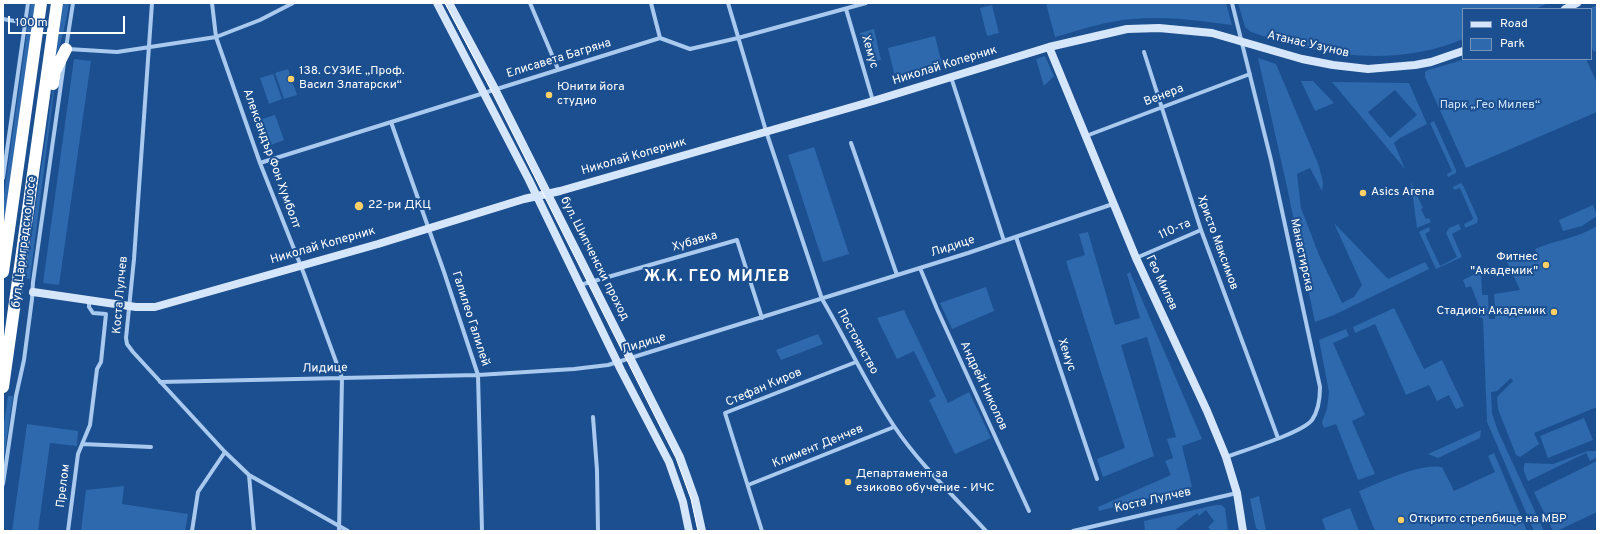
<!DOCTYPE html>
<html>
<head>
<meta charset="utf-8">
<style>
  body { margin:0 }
  #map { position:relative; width:1600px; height:534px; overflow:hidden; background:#1b4f8f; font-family:Overpass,sans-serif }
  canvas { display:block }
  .frame { position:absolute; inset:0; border:4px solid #fff; pointer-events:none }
  .legend { position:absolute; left:1462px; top:8px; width:130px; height:52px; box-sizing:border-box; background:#1b4f8f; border:1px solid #7695bc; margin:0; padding:5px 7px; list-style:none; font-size:12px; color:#fff }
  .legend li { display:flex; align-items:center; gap:8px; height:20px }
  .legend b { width:20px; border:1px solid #7695bc }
  .scale { position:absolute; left:8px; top:16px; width:117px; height:18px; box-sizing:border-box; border:2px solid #fff; border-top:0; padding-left:5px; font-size:12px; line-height:14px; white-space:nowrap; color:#fff; -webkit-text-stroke:3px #1b4f8f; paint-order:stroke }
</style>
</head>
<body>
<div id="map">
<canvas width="1600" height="534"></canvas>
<div class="frame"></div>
<ul class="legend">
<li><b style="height:5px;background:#d6e6fa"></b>Road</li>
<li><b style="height:11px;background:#2e69ad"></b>Park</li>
</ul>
<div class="scale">100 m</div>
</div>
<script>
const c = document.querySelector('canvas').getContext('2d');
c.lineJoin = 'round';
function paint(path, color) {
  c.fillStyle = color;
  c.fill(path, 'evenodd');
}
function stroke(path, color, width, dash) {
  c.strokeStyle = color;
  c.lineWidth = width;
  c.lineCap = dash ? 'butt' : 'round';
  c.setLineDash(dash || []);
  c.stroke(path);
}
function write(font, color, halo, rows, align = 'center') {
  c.font = font + ' Overpass,sans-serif';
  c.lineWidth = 4;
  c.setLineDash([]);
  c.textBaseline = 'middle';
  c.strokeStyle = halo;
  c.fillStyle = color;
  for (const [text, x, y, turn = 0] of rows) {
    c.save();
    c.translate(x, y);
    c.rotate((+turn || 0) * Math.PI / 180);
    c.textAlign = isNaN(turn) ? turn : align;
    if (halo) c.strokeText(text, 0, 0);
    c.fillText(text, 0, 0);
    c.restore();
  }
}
paint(new Path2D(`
  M31,3H35L3,232V201Z
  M63,3H69C66,23 63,37 56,56Z
  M1046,3H1226L1232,25C1192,20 1152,14 1112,22C1093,25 1074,32 1055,37Z
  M1238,3H1549L1535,9H1463V39C1394,68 1319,56 1251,32L1245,27Z
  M992,5L999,33L987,36L980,8Z
  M1597,5V50L1594,52L1591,46V9H1589Z
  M874,29L881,60L867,63L860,33Z
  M935,36L942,65L895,77L888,48Z
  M1045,56L1054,76L1044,86L1036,59Z
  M1258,58L1276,64L1319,166L1323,183L1322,191L1310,168L1297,174L1301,208L1319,255L1342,303L1354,297L1362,285L1334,223L1388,279L1425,262L1429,269L1334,315L1315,322L1287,187Z
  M74,59L91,61L59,285L43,283Z
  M1466,59H1586L1597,83V112L1466,168L1425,77V72L1428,70Z
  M288,69L297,95L284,99L275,73Z
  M273,74L282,99L269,104L260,78Z
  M55,76H56L30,279L25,278Z
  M1301,81H1313L1334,103L1315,111Z
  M1332,82L1409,83L1427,124L1400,138L1394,143L1405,169ZM1395,90L1417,115L1390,138L1368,112Z
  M275,115L284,140L271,145L262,119Z
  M1434,121L1456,170V173L1448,177L1447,174L1452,171L1430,123Z
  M814,147L849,254L823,262L788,155Z
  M1411,182L1423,208L1421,209L1426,219L1429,218L1431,222L1417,228Z
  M1461,183L1464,187L1478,219L1477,223L1465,228L1464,224L1472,220L1473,218L1460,188L1454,190L1453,187Z
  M1593,205L1597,216L1582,226L1563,231L1559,220Z
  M1459,224L1461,229L1452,234L1462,257L1436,269L1419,232L1429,227L1430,231L1425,234L1440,266L1457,257L1446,233L1449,228Z
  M1597,226V407L1534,433L1539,444L1520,457L1516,455L1498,409L1497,397L1513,381L1511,378L1497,391L1491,392L1492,413L1498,431L1544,531H1534L1487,422L1483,319L1477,315L1475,308L1479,306L1471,286L1466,288L1463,280L1481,271L1482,295H1488L1489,319H1495V313L1509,314L1511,310L1495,308L1494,294L1520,290L1507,262L1522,255L1524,259L1537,253L1535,249C1555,240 1578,238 1597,226Z
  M1088,232L1115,325L1140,318L1127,274L1130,272L1202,439L1182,446L1192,487L1099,511L1098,507L1171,475L1165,461L1173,458L1167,439L1176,437L1147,337L1121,345L1154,456L1103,477L1097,459L1125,448L1066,261L1085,255L1079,234Z
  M986,287L994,311L952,329L940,303Z
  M1394,308L1424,369L1442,360L1464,406L1456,409L1449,395L1437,401L1429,385L1406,395L1375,324L1355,333L1353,327Z
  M904,310L948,403L969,392L991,438L955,454L929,400L936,396L914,351L897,359L877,318Z
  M1346,329L1349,336L1333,343L1365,415L1352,421L1375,474L1358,480L1336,424L1324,428L1322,422L1327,409L1329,392L1319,340Z
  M818,334L823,344L781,360L776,350Z
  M8,396H13L3,465V431Z
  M1584,418L1593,440L1548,458L1540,436Z
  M27,424L78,431L77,446L50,443L38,531H12Z
  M1481,430L1480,438L1438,458L1428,454Z
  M1588,451H1597V457L1590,461L1586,453L1528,481C1525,475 1522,469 1525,463L1553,464Z
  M1494,453L1527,531H1375L1359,491C1381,482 1420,463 1442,467L1454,491L1495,472L1488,456Z
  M1597,461V512L1557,531H1553L1534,492Z
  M124,486L122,504L188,514L185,531H81L86,490Z
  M1259,496L1266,531H1260L1256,528L1250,499Z
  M1216,505H1221L1225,508L1228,531H1211L1208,527L1214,521L1206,510L1199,516L1197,513L1174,531H1145L1144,521Z
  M1350,508L1359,531H1326L1322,519Z`), '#2e69ad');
stroke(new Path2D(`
  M152,3L134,259L126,338L127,344L133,352L225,452L249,475L348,531
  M212,3L216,37L260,163L304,274L342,378L339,531
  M530,3L558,69
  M651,3L660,38
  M728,3L766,131L822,299C847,341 867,386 894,426C920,465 955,497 986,531
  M846,9L873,101
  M3,19L26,23
  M66,48L73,3
  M68,49L117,52L216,37L260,20L293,3
  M1144,52L1201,230L1278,438
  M951,77L1004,241
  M391,122L444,272L478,375L482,531
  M1086,136L1250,74
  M851,143L897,275
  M260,163L660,38L690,49L738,38L866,3
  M3,178L28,3
  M1016,237L1097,479
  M1136,258L1201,230
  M920,268L937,309L1029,511
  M580,285L737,240L762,318
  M160,382L478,375L574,369L608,365L968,253L1113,204
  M593,417L597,470L598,531
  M82,444L151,447
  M1226,457C1245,450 1302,433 1312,420C1319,410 1320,399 1320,387L1271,160L1232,3
  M249,475L254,531
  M3,484L16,396L24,360L32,299L33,282L64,63
  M748,485L894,427
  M68,531L78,454L90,425L97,369L101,362L106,314L93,313L89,307V300
  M192,531L198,492L225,452
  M762,531L725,413L856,362
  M1073,531L1237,493`), '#a9c9ee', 4);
stroke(new Path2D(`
  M437,3L529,180L621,370L669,462L683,502L689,531
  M449,3L495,89L680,457L695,499L702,531
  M1565,9L1577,3
  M1049,47L1136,258L1207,411L1226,457L1237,493L1243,531
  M33,292L136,307H155L378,244L524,199L560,191L873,101L1049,47L1127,29L1159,28L1212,33L1302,59L1333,65L1368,69L1415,65L1431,62L1463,51`), '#d6e6fa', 8);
stroke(new Path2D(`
  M53,84L55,71L66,49
  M3,272L41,3
  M3,387L57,3`), '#fff', 12);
stroke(new Path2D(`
  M445,3L491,90L676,458L691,499L698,531`), '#fff', 1);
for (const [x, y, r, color] of [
  [291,79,4,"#ffd166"],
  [549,95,4,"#ffd166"],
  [1363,193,4,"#ffd166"],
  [359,206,5,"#ffd166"],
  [1546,265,4,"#ffd166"],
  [1554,312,4,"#ffd166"],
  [848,482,4,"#ffd166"],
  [1401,520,4,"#ffd166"]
]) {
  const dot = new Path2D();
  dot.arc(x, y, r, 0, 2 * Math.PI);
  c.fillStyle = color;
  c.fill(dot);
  stroke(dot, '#1b4f8f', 1.5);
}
write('12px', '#fff', '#1b4f8f', [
  ["Атанас Узунов",1308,45,13],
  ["Хемус",869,52,74],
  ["Елисавета Багряна",559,59,-17],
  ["Николай Коперник",945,66,-17],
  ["Венера",1164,96,-21],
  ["Николай Коперник",634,157,-16],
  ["Александър Фон Хумболт",271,159,70],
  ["110-та",1175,230,-24],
  ["бул. Цариградско шосе",25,242,-83],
  ["Хубавка",695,242,-16],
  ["Христо Максимов",1217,243,70],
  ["Николай Коперник",323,246,-16],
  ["Лидице",953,247,-18],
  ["Манастирска",1301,255,78],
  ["бул. Шипченски проход",594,259,63],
  ["Гео Милев",1161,283,65],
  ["Коста Лулчев",121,295,-85],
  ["Галилео Галилей",470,319,72],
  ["Постоянство",857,342,61],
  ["Лидице",644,344,-17],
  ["Хемус",1066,355,71],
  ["Лидице",325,369,-1],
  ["Андрей Николов",983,386,65],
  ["Стефан Киров",764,388,-23],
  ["Климент Денчев",818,447,-22],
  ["Прелом",64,486,-83],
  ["Коста Лулчев",1153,501,-13]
]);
write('12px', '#fff', '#1b4f8f', [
  ["138. СУЗИЕ „Проф.",299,72],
  ["Васил Златарски“",299,86],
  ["Юнити йога",557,88],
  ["студио",557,102],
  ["Asics Arena",1371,193],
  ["22-ри ДКЦ",368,206],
  ["Фитнес",1538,258,"right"],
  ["\"Академик\"",1538,272,"right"],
  ["Стадион Академик",1546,312,"right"],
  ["Департамент за",856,475],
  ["езиково обучение - ИЧС",856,489],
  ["Открито стрелбище на МВР",1409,520]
], 'left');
write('12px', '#cfe3fa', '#1b4f8f', [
  ["Парк „Гео Милев“",1490,106]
]);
c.letterSpacing = '1px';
write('bold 16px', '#fff', '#1b4f8f', [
  ["Ж.К. ГЕО МИЛЕВ",717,278]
]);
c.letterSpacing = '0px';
</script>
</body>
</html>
